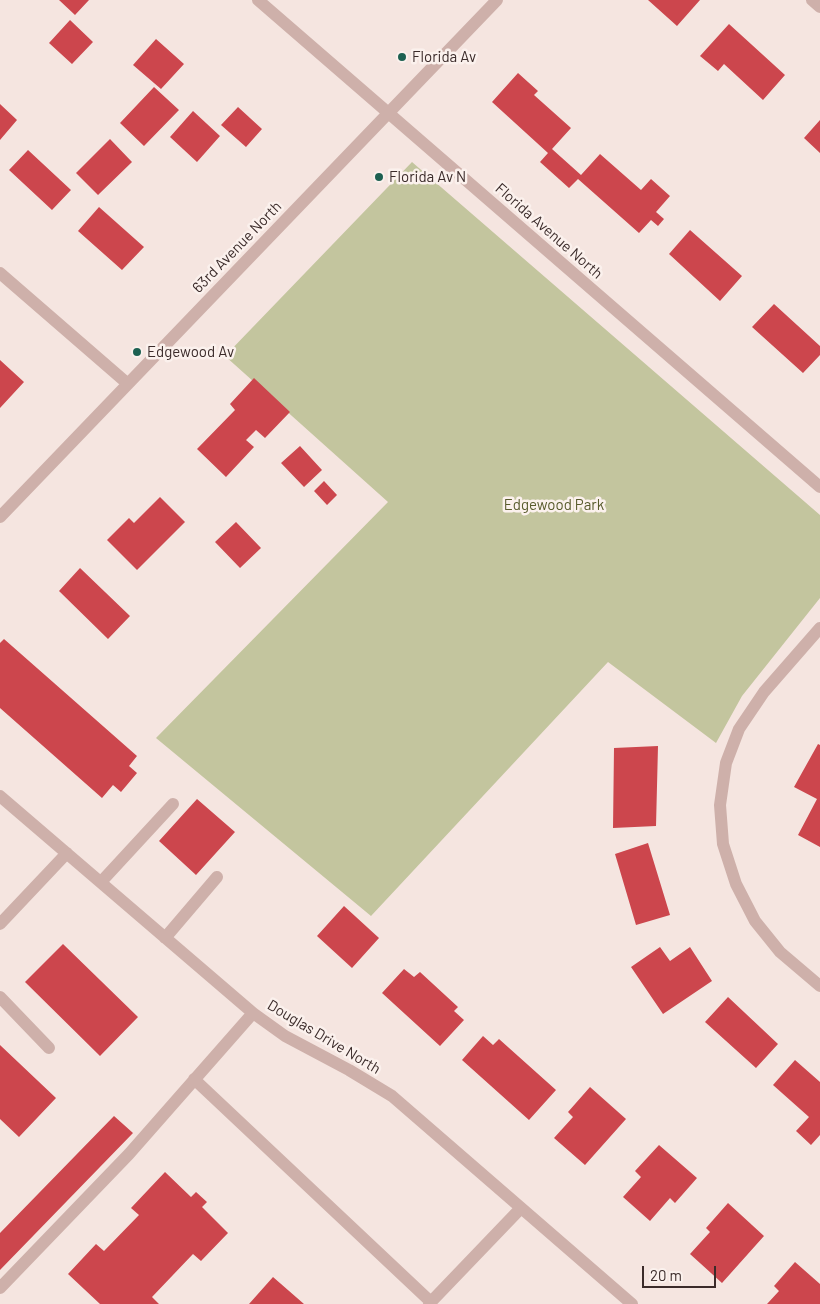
<!DOCTYPE html>
<html>
<head>
<meta charset="utf-8">
<style>
  body { margin:0 }
  #map { position:relative; width:820px; height:1304px; overflow:hidden; background:#f5e5e0; font-family:Barlow,sans-serif }
  canvas { display:block }
  .scale { position:absolute; left:642px; top:1266px; width:74px; height:22px; box-sizing:border-box; border:2px solid #3b2b2a; border-top:0; padding-left:6px; font-size:15px; line-height:18px; white-space:nowrap; color:#3b2b2a; -webkit-text-stroke:4px #fbf1ed; paint-order:stroke }
</style>
</head>
<body>
<div id="map">
<canvas width="820" height="1304"></canvas>
<div class="scale">20 m</div>
</div>
<script>
const c = document.querySelector('canvas').getContext('2d');
c.lineJoin = 'round';
function paint(path, color) {
  c.fillStyle = color;
  c.fill(path, 'evenodd');
}
function stroke(path, color, width, dash) {
  c.strokeStyle = color;
  c.lineWidth = width;
  c.lineCap = dash ? 'butt' : 'round';
  c.setLineDash(dash || []);
  c.stroke(path);
}
function write(font, color, halo, rows, align = 'center') {
  c.font = font + ' Barlow,sans-serif';
  c.lineWidth = 5;
  c.setLineDash([]);
  c.textBaseline = 'middle';
  c.strokeStyle = halo;
  c.fillStyle = color;
  for (const [text, x, y, turn = 0] of rows) {
    c.save();
    c.translate(x, y);
    c.rotate((+turn || 0) * Math.PI / 180);
    c.textAlign = isNaN(turn) ? turn : align;
    if (halo) c.strokeText(text, 0, 0);
    c.fillText(text, 0, 0);
    c.restore();
  }
}
paint(new Path2D(`
  M412,162L820,515V598L742,696L716,743L608,662L371,916L156,738L388,502L225,356Z`), '#c3c59e');
paint(new Path2D(`
  M59,0H89L75,15Z
  M648,0H700L677,26Z
  M70,20L93,42L72,64L49,43Z
  M729,24L785,75L763,100L724,64L718,71L700,56Z
  M156,39L184,64L161,89L133,65Z
  M518,73L538,91L534,95L571,128L552,149L581,175L600,154L641,190L651,179L670,196L656,212L664,219L658,226L651,220L639,233L578,179L569,188L540,162L548,153L492,102Z
  M154,87L179,110L144,146L120,123Z
  M0,104L17,120L0,140Z
  M238,107L262,129L246,147L221,125Z
  M193,111L220,136L197,162L170,137Z
  M820,120V153L804,138Z
  M110,139L132,162L98,195L76,173Z
  M28,150L71,190L52,210L9,170Z
  M99,207L144,247L122,270L78,231Z
  M690,230L742,276L720,301L669,254Z
  M774,304L820,346V355L803,373L752,327Z
  M0,360L24,382L0,408Z
  M254,378L290,412L265,438L256,430L246,440L254,447L226,477L197,449L235,410L230,404Z
  M300,446L322,470L304,487L281,463Z
  M324,481L337,495L327,505L314,491Z
  M160,497L185,522L137,570L107,540L129,518L134,523Z
  M236,522L261,548L240,568L215,542Z
  M80,568L130,616L108,639L59,591Z
  M4,639L137,756L129,766L137,773L121,792L113,785L102,798L0,708V643Z
  M818,744L820,745V847L798,835L817,799L794,787Z
  M658,746L656,826L613,828L614,748Z
  M197,799L235,832L196,875L159,841Z
  M648,843L670,915L636,925L615,854Z
  M344,906L379,938L352,968L317,936Z
  M63,944L138,1017L100,1056L25,982Z
  M660,947L670,961L690,947L712,981L663,1014L631,967Z
  M404,969L414,977L420,972L458,1007L454,1011L464,1020L440,1046L382,993Z
  M728,997L778,1044L756,1068L705,1022Z
  M483,1036L493,1045L499,1039L556,1090L529,1120L462,1060Z
  M0,1045L56,1098L19,1137L0,1119Z
  M795,1060L820,1082V1135L811,1145L796,1131L809,1117L773,1085Z
  M590,1087L626,1119L585,1165L554,1138L573,1117L568,1112Z
  M114,1116L133,1133L0,1270V1233Z
  M659,1145L697,1178L675,1203L670,1198L650,1221L623,1197L641,1177L635,1171Z
  M165,1172L191,1197L196,1192L207,1202L202,1207L228,1233L201,1261L193,1254L152,1297L159,1304H100L68,1274L96,1244L104,1251L139,1215L131,1208Z
  M728,1203L764,1236L722,1283L690,1254L710,1232L706,1228Z
  M795,1262L820,1284V1304H767L779,1291L774,1286Z
  M273,1277L304,1304H249Z`), '#cc464d');
stroke(new Path2D(`
  M258,0L820,487
  M812,0L820,7
  M0,273L128,384
  M0,517L497,0
  M820,628L764,692L739,729L726,763L720,805L723,844L736,884L755,921L780,952L820,986
  M0,796L253,1013L285,1036L349,1070L392,1096L632,1304
  M101,882L173,804
  M0,924L67,853
  M165,938L217,877
  M0,997L49,1048
  M194,1079L431,1302
  M0,1288L129,1154L253,1013
  M429,1304L521,1208`), '#ceb0aa', 12);
for (const [x, y, r, color] of [
  [402,57,5,"#1d6051"],
  [379,177,5,"#1d6051"],
  [137,352,5,"#1d6051"]
]) {
  const dot = new Path2D();
  dot.arc(x, y, r, 0, 2 * Math.PI);
  c.fillStyle = color;
  c.fill(dot);
  stroke(dot, '#fbf1ed', 2);
}
write('15px', '#3b2b2a', '#fbf1ed', [
  ["Florida Av",412,57],
  ["Florida Av N",389,177],
  ["Edgewood Av",147,352]
], 'left');
write('15px', '#3b2b2a', '#fbf1ed', [
  ["Florida Avenue North",549,231,41],
  ["63rd Avenue North",237,247,-46],
  ["Douglas Drive North",324,1037,31]
]);
write('15px', '#585b2c', '#fbf1ed', [
  ["Edgewood Park",554,505]
]);
</script>
</body>
</html>
